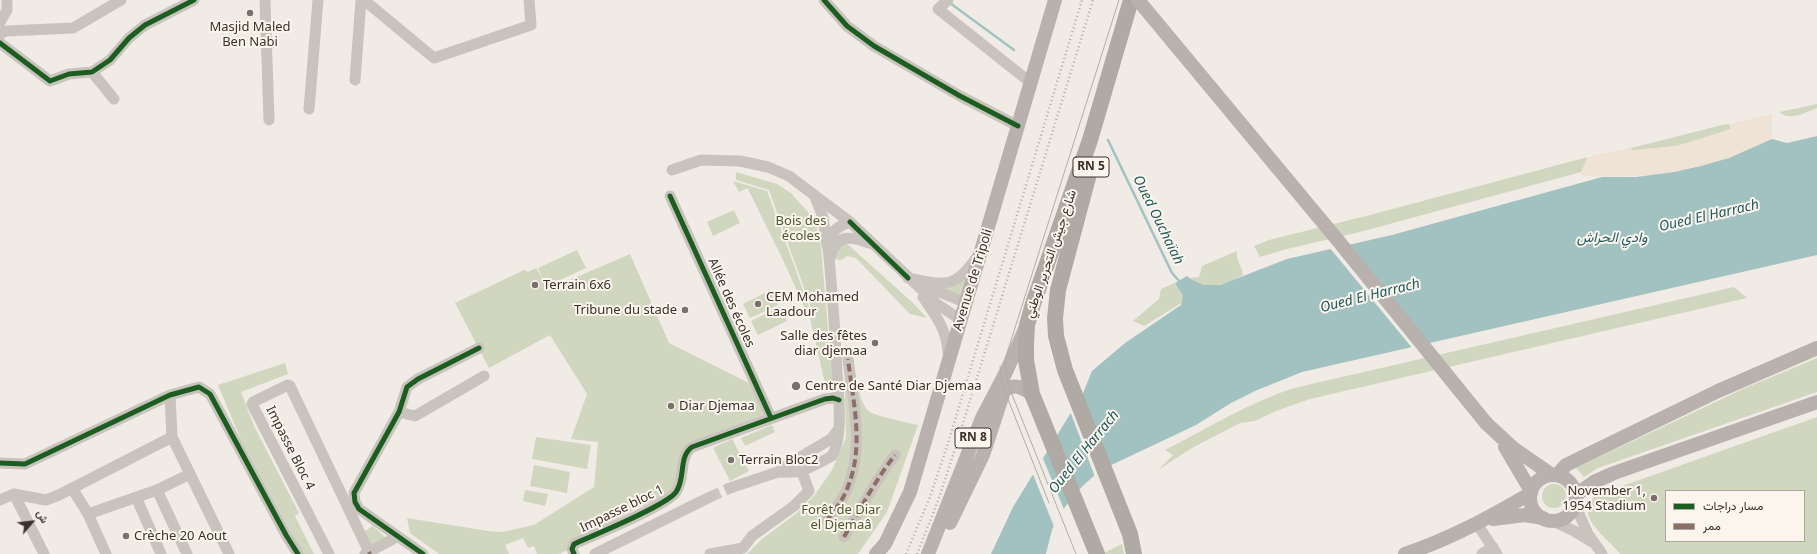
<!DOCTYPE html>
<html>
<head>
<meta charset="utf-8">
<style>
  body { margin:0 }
  #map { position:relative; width:1817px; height:554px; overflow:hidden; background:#f0ebe5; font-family:"Noto Sans",Vazirmatn,sans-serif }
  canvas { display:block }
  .legend { position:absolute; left:1665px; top:490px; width:140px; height:52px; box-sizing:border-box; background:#fbf5ee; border:1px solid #aea6a0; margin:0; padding:5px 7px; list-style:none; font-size:12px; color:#3b302b }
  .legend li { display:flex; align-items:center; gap:8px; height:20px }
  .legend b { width:20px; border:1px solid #aea6a0 }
  .north { position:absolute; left:12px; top:502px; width:40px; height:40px; -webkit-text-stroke:3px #fbf5ee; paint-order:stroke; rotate:62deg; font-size:11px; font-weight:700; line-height:16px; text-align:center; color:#3b302b }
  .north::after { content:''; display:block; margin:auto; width:14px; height:18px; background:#3b302b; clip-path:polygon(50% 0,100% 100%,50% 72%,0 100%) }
</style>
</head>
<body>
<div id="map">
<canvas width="1817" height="554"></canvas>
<ul class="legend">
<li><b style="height:5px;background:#1b5e20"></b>مسار دراجات</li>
<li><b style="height:5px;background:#8d6e63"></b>ممر</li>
</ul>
<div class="north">ش</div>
</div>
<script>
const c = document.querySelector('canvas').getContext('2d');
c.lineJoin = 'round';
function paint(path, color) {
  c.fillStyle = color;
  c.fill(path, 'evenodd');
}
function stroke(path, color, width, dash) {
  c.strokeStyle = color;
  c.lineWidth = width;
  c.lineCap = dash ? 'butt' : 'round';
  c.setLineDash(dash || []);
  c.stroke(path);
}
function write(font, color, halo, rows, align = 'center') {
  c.font = font + ' "Noto Sans",Vazirmatn,sans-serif';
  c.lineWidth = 4;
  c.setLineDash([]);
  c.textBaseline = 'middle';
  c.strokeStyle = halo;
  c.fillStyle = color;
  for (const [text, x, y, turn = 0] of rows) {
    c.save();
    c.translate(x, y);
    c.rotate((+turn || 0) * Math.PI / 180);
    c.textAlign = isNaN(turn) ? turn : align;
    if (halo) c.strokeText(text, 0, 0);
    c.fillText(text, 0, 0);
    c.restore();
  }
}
paint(new Path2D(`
  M1817,104V108C1807,112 1788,122 1780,112Z
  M1726,124H1729L1731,129L1725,131L1677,146L1632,151L1631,148Z
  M1588,157L1581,172L1360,232L1287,249L1260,257L1254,246L1269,240L1370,215Z
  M736,172L777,184L791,193L815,220L821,247L833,387L826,388L810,318L814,316L769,190L736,180Z
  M733,181L767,191L812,315L809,317L783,260L748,189L747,188L739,192Z
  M734,210L740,223L713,236L707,222Z
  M845,242L913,303L927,318L910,314L856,258L847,256L842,260H837L840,245Z
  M577,250L586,268L551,284L556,286L630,254L669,343L749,383L766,419L687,449L674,494L637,508L571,545L572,548L559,554H537L534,546L528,548L523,538L505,545L509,554H439L410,533L407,518L488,531L502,532L534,525L594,487L598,442L571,439L587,394L550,335L489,368L455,303L524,270L528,272L536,268L544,280L538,268Z
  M1237,251C1236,261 1242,266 1243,275C1226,284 1207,292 1189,278L1199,277L1202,266Z
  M969,276L962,299L941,289Z
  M1175,283L1183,296V302L1144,326L1133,321L1159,299L1161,289Z
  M1734,287L1747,298L1310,399L1276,411L1255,421L1240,423L1192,448L1158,470L1173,455L1165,450C1208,428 1248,403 1294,388Z
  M771,290L778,305L750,318L743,304Z
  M780,307L787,321L758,335L751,321Z
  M844,358L854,360C855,373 859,405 870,412C876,416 909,423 918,425L887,512L858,554H747L762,539L797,513L814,496L832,470L846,438Z
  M1817,358V392L1598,468L1584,477L1576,468L1745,388Z
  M285,363L288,374L241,392L254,426L299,513L295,516L314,554H303L242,442L218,385Z
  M1817,417V554H1620C1612,543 1587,525 1588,511C1588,506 1592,500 1594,496ZM1666,491H1804V541H1666Z
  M772,425L775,432L745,446L741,438Z
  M536,437L591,445L587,469L532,459Z
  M732,439L749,471L730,481L713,448Z
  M534,465L570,472L567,493L530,486Z
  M1542 496a12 12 0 1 1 24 0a12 12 0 1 1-24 0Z
  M525,490L548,494L545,506L523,501Z
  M373,526L387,539L372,546L365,531Z
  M1122,544L1124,554H1104V553Z`), '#d1d6bf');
paint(new Path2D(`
  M1772,114V139L1746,152L1714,163L1690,169L1654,175L1602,177L1580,175L1588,157L1631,148L1632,150L1677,146L1725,131L1731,129L1729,124Z`), '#eee3d5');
paint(new Path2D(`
  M1817,136V255L1302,372L1255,391L1231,403L1196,425L1105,468C1085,480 1061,508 1052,530C1050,537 1048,546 1046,554H991L1013,507L1083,393L1092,371L1125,343L1181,305L1183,296L1175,283L1187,276L1192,280L1204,285H1220L1287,259L1392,235L1602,177H1636L1674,172L1701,166L1729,158L1772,139L1787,143Z`), '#a1c2c1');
paint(new Path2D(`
  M1348,243L1431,345L1413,349L1329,247Z
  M1082,392L1100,474L1095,477L1070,411Z
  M1042,456L1065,512L1055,529L1032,472Z`), '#f0ebe5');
stroke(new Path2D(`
  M950,3L1014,50
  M1108,140L1172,273L1180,282`), '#a1c2c1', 2.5);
stroke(new Path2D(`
  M710,497L730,488`), '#ccc6c0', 11, [11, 5.5]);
stroke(new Path2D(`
  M265,0L269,120
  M364,0L434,58L531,25L529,0
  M824,0L847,26L874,46L960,96L1018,126
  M948,0L938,9L1031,83
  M0,22L7,10V0
  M0,34L6,31L73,28L121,0
  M0,43L50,81L69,74L92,72L110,60L129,38L145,25L194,0
  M92,72L114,99
  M355,80L361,0
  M309,109L318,0
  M672,170L701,160L740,161L768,167L789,176L850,222L937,304L955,316L961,318
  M670,196L771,418
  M815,197L823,217L827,246
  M832,255C835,233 853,237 869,243
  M908,278C942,285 955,290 976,258
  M925,286L966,303
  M923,297C936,316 947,330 948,353
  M399,412L415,416L484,376
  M172,437L229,554
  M0,463L25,464L170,395L199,387L210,394L286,535L298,554
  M778,472C803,474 811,467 832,456C844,436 838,395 837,371C835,329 832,288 828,246C830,232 836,227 850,222
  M72,488L88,514L157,490
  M730,488L778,472L792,462L831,439L838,430
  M14,494L44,554
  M136,497L161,554
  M0,500L14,494L46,500L59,495L172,437L170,395
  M1575,505L1588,534L1602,554
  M88,514L106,554
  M827,520C834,511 843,500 847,489C865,447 853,402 848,359
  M1553,521L1574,531L1592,542
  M1477,524L1497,554
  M844,537C860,509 875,481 895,455
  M187,554L157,490L190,474
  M329,554L252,404L253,402L288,385L290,386L370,554
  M365,554L393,539L394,535
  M423,554L359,509L355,502L354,493L399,412L407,387L418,379L479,348
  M574,554L572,549L574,544C594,535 666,506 676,492C686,478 678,457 692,447L825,399L833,398L839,400
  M595,554L710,497
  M710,554L743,548L752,536L794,506L809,491L802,472
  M1482,554L1493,547`), '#c9c3be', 11);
stroke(new Path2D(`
  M1486,423L1513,448L1552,475
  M1505,447L1531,491
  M1557,475L1566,465L1718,391L1817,348
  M1530 498a23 23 0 1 1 46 0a23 23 0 1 1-46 0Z
  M1576,495L1594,482L1614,473L1817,402
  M1493,519L1525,515L1543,518
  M950,523L983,455L1004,391C1014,382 1023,388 1032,394
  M876,554L885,544L910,492L1055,0
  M928,554L982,418L1006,372L1025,329
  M1405,554C1450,539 1490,517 1531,493`), '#b8b1ad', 14);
stroke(new Path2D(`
  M1089,174L1058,290L1055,318L1056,336L1065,370L1130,534L1134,554
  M1097,554L1032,394L1026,360V344L1027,325L1033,304L1090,140L1131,0`), '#afaaa4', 16);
stroke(new Path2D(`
  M1000,366L1002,384L1049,503
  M1076,554L1009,387L1005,366L1007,353L1119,0`), '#b1aca8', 1);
stroke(new Path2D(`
  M906,554L930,497L948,443L1082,0
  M917,554L938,501L956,446L1093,0`), '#b1aca8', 2.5, [1, 3]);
stroke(new Path2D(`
  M1138,0L1340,243L1486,423`), '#b8b1ad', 14);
stroke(new Path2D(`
  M827,520C834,511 843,500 847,489C865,447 853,402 848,359
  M844,537C860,509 875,481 895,455
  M369,552L370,554`), '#8d6e63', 4, [8, 4]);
stroke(new Path2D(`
  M824,0L847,26L874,46L960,96L1018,126
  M0,43L50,81L69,74L92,72L110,60L129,38L145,25L194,0
  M670,196L771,418
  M850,222L908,278
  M0,463L25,464L170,395L199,387L210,394L286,535L298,554
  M423,554L359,509L355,502L354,493L399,412L407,387L418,379L479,348
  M574,554L572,549L574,544C594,535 666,506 676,492C686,478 678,457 692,447L825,399L833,398L839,400`), '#1b5e20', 5);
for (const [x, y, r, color] of [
  [250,13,4,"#7a716c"],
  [535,285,4,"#7a716c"],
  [758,304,4,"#7a716c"],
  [685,310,4,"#7a716c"],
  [875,343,4,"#7a716c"],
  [796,386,5,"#7a716c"],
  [671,406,4,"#7a716c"],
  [731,460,4,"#7a716c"],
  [1654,498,4,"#7a716c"],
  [126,536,4,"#7a716c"]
]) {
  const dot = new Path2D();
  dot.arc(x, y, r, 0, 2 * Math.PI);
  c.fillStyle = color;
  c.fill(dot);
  stroke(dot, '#fbf5ee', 1.5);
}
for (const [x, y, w] of [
  [1091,167,36],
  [973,438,36]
]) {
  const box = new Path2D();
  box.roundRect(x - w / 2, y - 10, w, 20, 3);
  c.fillStyle = '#fbf5ee';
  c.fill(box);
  stroke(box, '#3b302b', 1);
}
write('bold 12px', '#3b302b', null, [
  ["RN 5",1091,167],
  ["RN 8",973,438]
]);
write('13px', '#3b302b', '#fbf5ee', [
  ["Masjid Maled",250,27,"center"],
  ["Ben Nabi",250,42,"center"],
  ["Terrain 6x6",543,285],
  ["CEM Mohamed",766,297],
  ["Laadour",766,312],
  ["Tribune du stade",677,310,"right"],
  ["Salle des fêtes",867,336,"right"],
  ["diar djemaa",867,351,"right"],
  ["Centre de Santé Diar Djemaa",805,386],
  ["Diar Djemaa",679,406],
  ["Terrain Bloc2",739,460],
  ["November 1,",1646,491,"right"],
  ["1954 Stadium",1646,506,"right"],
  ["Crèche 20 Aout",134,536]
], 'left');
write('13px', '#4a5a2e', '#fbf5ee', [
  ["Bois des",801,221],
  ["écoles",801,236],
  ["Forêt de Diar",841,510],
  ["el Djemaâ",841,525]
]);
write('13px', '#3b302b', '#fbf5ee', [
  ["شارع جيش التحرير الوطني",1051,254,-71],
  ["Avenue de Tripoli",973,280,-73],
  ["Allée des écoles",731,303,66],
  ["Impasse Bloc 4",290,448,63],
  ["Impasse bloc 1",622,509,-26]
]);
write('italic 14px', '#1f5a5e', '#fbf5ee', [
  ["Oued El Harrach",1709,216,-13],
  ["Oued Ouchaïah",1158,220,64],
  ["وادي الحراش",1612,238],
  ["Oued El Harrach",1370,296,-14],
  ["Oued El Harrach",1084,452,-51]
]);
</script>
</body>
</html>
